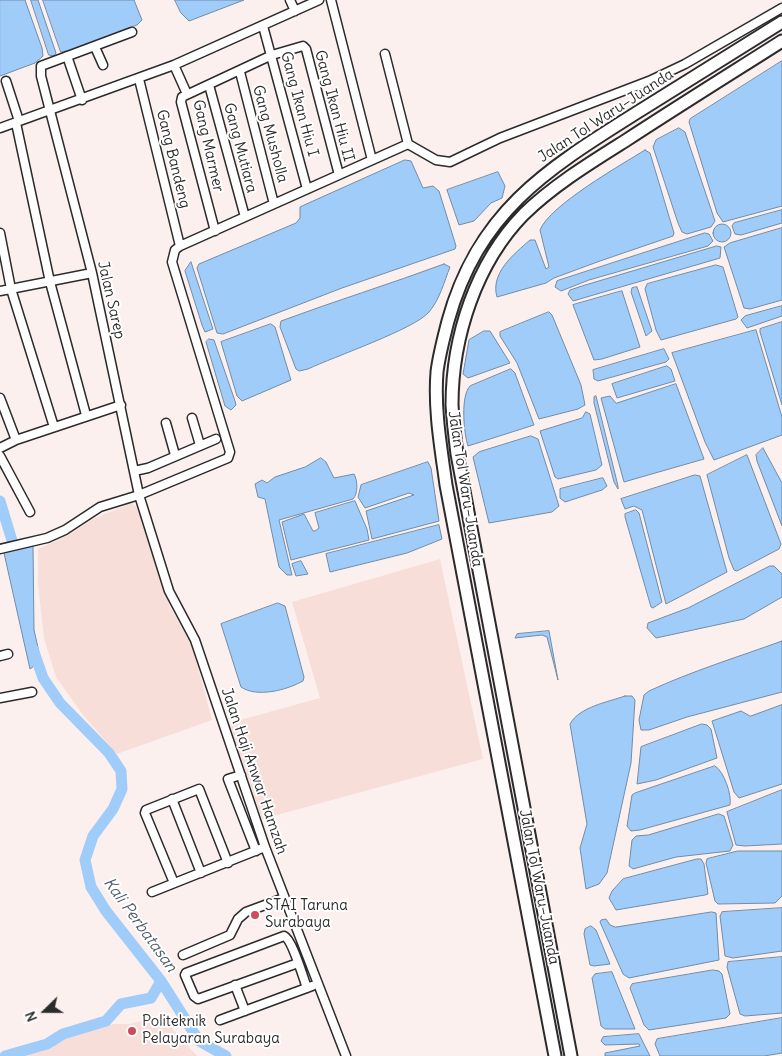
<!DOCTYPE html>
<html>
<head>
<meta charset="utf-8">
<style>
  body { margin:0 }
  #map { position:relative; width:782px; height:1056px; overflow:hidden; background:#fcf0ee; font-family:Delius,sans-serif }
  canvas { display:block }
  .north { position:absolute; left:20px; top:986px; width:50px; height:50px; -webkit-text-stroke:4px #fff; paint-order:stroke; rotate:248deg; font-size:14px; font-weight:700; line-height:20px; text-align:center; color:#2b2b2b }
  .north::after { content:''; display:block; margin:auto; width:18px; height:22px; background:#2b2b2b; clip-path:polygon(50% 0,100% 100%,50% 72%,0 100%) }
</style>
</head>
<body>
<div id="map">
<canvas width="782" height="1056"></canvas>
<div class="north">N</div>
</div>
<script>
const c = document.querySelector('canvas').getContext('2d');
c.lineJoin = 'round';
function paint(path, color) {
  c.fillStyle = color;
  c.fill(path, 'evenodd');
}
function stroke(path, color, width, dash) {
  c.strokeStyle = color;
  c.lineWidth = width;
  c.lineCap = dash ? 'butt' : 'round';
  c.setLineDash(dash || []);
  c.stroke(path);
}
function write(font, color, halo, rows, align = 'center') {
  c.font = font + ' Delius,sans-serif';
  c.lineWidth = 4;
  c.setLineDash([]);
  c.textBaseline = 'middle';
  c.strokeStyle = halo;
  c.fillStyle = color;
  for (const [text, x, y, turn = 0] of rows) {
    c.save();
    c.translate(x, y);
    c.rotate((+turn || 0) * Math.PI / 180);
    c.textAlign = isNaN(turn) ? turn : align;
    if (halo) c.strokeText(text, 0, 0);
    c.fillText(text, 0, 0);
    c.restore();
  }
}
paint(new Path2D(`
  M131,503L136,506L142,519L170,607L192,645L212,720L117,754L83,715L56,677L44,639L38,584V549L69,535L91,520Z
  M440,559L483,759L262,819L229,723L320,698L292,602Z
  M161,1016L197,1056H25L52,1048L65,1037L114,1024H129Z`), '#f8ded9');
const water = new Path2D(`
  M0,0H25L42,48L43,56L35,63L0,76Z
  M31,0H38L56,53L54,56L49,55Z
  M43,0H134L142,20L137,25L72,50L61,52Z
  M175,0H244L189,21L181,13Z
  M782,61V206L723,222L717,213L689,122L690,119Z
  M679,128L685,132L715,221L711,227L687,234L682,232L678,223L653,147L656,140Z
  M645,150L650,153L674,233L673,236L600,261L554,278L546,283L497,297C490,273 514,254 530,240H535L546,269L549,267L540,230C550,205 621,165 645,150Z
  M405,160L411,161L423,188L433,186L439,191L456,246L455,249L342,288L223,334L217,333L197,268L199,264L296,223L300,218V207L302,206Z
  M498,172L505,186L502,198L491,203L474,221L459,225L447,190Z
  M782,210V223L741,235L735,234L732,226L734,223Z
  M713 233a9 9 0 1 1 18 0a9 9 0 1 1-18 0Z
  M782,228V300L750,309L744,308L724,247L730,243Z
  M705,233L709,234L713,241L708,246L589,280L561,291L555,287L557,281Z
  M717,246L721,247L720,258L573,301L568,294L570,290L582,286Z
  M191,262L213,329L205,332L202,325L185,271Z
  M444,264L450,267C444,282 440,299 429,312C415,329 333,357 308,369L299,371L296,369L280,327L281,321C335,301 390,284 444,264Z
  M716,265L723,267L738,317L736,319L661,340L656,330L645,289L647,284Z
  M637,287L652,331L646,336L631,292L632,288Z
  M622,291L640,347L602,359L594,360L573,305Z
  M782,306V316L747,328L741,320L745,316Z
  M549,312L552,315L581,385L585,405L578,409L539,419L517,363L500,336V332Z
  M782,322V405L760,332V329Z
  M271,324L275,327L291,380L242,401L237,396L221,342Z
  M756,330L782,417V435L714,460L705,442L672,353Z
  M484,331H490L510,363L468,378L463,374L469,340Z
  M209,339L214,340L235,401L236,405L231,410L225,406L206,342Z
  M664,349L669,359L666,362L598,381L594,379L593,370Z
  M667,366L671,369L675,381L617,398L612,384Z
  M511,369L515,373L534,425L468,446C464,434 460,396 470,386Z
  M676,384L704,459L624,482L601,398L610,396L616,403Z
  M596,396L618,486V489L614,482L594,403V397Z
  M586,412L590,414L602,465L596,470L558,479L555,477L540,431L582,418Z
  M531,436L538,439L559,506L552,512L489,523L473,457L479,452Z
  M763,448L782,483V526L757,461L756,455Z
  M747,455L781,544L779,549L737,571L734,570L729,558L707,475Z
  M321,458L326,462L334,478L354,474C358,481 358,494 353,499L279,520L292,575H287L279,567L265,499L258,497L255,484L262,480L267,483L275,477L305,467Z
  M428,462L431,468L439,521L372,539L366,511L414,495L409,493L365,508L358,497L361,485Z
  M695,475L700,476L727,572L666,604L642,510L634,506L625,509L621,499Z
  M603,478L607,486L602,490L565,502L560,498V489Z
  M355,501L367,529L369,540L291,560L282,522L304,514L313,531H315L319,528L315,513Z
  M636,510L639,513L662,602L653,608L651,607L625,517V514Z
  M439,525L442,539L407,553L330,572L326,554Z
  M33,546L34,630L41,661L30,669L4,553Z
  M301,561L308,574L296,576L292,564Z
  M770,566H774L782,574V597L744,619L656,638L647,628L648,623L688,608Z
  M278,603L285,606L304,677L303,681C287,690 257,698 241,687L221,624Z
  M549,631L558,680L547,637L542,635L515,638L517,634Z
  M782,641V692L687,717L649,730H641L639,720L644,695L649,691C692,671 738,657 782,641Z
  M625,696H632L635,700L631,763L607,873L599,884L586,889L580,848L587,824L570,724C579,707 608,702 625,696Z
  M782,705V784L739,798L734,792L712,721L741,711L750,716Z
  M702,724L707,725L711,729L717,758L656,780L637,784L641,747Z
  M715,766C724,771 732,795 730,805L640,830L631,831L627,826L632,795L635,793Z
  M782,790V844L745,846L736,845L727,812Z
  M719,814L724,816L733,845L730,851L676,857L633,869L629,866L632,840L636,836L648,835Z
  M738,851H782V896L775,903L718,904L715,901L706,863L707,859Z
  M697,859H701L704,864L708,894L705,895L616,910L609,898L612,891L623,879Z
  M782,908V951L733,958L725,956L720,916L722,912Z
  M712,912L716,913L719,960L629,978L623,974L600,922L601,920L606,919L610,925L615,927Z
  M591,926L596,930L610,964L594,966L590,965L584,934L585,929Z
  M782,957V1013L745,1016L740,1014L727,967L728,962Z
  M713,970L719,971L722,974L730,1014L726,1018L649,1030L644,1025L630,988L632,984Z
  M612,972L635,1029H605L601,1026L592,978L595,974Z
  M782,1018V1053L764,1056H660L655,1044L657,1039Z
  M639,1034L650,1056H605V1053L640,1046L639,1044L605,1045L601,1041L603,1037Z`);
paint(water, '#a0ccfa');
stroke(water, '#718ca7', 1);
stroke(new Path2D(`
  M0,501L17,557
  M33,649L43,678L60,703L109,753L121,771L122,789L113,809L93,836L85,860L91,887L106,911L161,981L199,1041L226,1056
  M5,1056L47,1044L63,1034L106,1021L121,1004L151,998L161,981`), '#a0ccfa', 11);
const minor = new Path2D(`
  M290,0L295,11
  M331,0L372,160
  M263,26L307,189
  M132,32L41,66V76L92,273L139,495L169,591L195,640L265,847L346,1056
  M95,47L103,65
  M385,54L408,144
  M67,56L82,100
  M174,65L187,94
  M240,72L274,204
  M139,79L180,246
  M6,81L19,121
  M209,85L245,217
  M16,123L50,282L86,415
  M0,128L174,65L319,0
  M215,231L181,102L182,97L272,55L303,46L306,49L339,175
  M0,233L11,289L54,427
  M0,291L92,273
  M0,398L16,440
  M192,418L200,445
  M166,423L175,455
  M0,448L16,440L121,405
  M0,456L30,512
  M134,471L148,468L216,439
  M0,549L47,538L65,530L100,507L139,495L228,458L230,452L172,262L175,250L180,246L408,144L436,160L450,162L500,138L649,81L685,64L782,8
  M0,656L8,654
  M0,698L32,692
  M241,775L228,779L256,851
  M172,799L201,873
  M174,883L145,813L146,810L199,789L228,863
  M152,892L265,847
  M183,955L230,935L238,919L246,912L284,898
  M298,963L198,999L194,996L185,975L186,973L284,936C292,939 303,977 307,988
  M235,985L245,1011
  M220,1020L312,986`);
const highway = new Path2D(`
  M555,1056L446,485C441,448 434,410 437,372C439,355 444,337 448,321C479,209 549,168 641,110C688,81 735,51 782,22
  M571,1056L457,454C455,438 453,421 452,405C452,337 476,263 524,214C554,185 590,163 625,141C677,107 730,74 782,41`);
stroke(minor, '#2b2b2b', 11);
stroke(highway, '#2b2b2b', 15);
stroke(minor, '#fff', 8);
stroke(highway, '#fff', 11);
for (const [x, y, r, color] of [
  [255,915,5,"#d1495b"],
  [132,1031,5,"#d1495b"]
]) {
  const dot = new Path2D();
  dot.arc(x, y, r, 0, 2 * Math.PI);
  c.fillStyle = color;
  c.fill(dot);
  stroke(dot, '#fff', 2);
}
write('15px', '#2b2b2b', '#fff', [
  ["Gang Ikan Hiu I",299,104,75],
  ["Gang Ikan Hiu II",334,106,75],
  ["Jalan Tol Waru–Juanda",606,116,-33],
  ["Gang Musholla",270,134,75],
  ["Gang Marmer",208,146,77],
  ["Gang Mutiara",240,148,75],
  ["Gang Bandeng",173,159,76],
  ["Jalan Sarep",111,300,77],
  ["Jalan Tol Waru–Juanda",465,489,81],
  ["Jalan Haji Anwar Hamzah",254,771,71],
  ["Jalan Tol Waru–Juanda",539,887,79]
]);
write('15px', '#2b2b2b', '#fff', [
  ["STAI Taruna",265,906],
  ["Surabaya",265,923],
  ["Politeknik",142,1022],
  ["Pelayaran Surabaya",142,1039]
], 'left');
write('italic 16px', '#4e5b69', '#fff', [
  ["Kali Perbatasan",140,925,54]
]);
</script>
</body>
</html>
